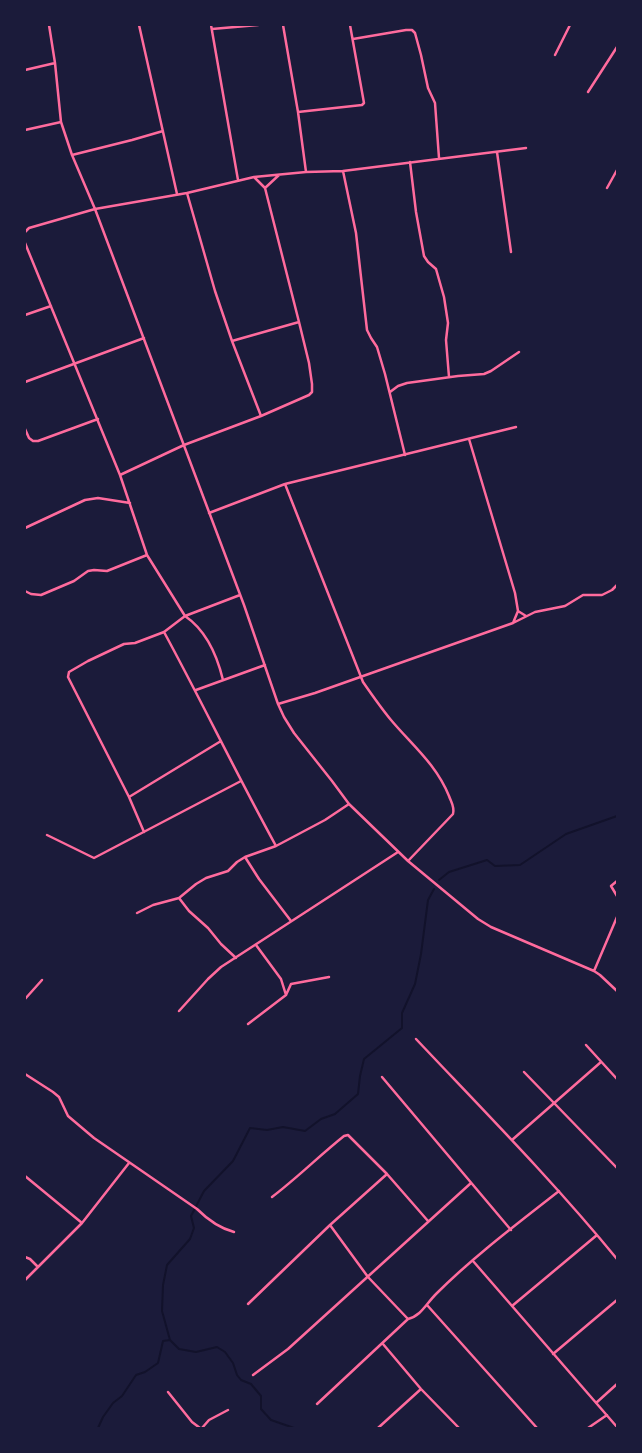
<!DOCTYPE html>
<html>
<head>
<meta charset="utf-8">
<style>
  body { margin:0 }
  #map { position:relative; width:642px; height:1453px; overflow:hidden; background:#1b1b3a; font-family:"Alegreya Sans",sans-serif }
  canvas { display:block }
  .frame { position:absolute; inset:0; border:26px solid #1b1b3a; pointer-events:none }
</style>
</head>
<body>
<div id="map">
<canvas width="642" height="1453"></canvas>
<div class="frame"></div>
</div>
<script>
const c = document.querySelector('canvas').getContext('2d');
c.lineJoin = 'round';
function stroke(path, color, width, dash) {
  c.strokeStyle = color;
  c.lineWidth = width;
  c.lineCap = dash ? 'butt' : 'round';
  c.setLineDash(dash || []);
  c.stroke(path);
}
stroke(new Path2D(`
  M439,880L449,872L487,860L495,866L520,865L566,834L617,816
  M170,1340L162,1311L163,1285L167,1265L190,1239L194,1228L191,1216L204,1191L233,1161L250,1128L267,1130L283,1127L305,1131L321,1119L335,1114L358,1094L360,1076L364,1059L402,1028V1013L415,984L421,954L428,900L434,889
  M98,1428L103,1417L113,1403L122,1396L136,1375L145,1372L158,1363L163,1341L170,1340L179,1349L196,1352L217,1347L225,1352L233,1363L237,1375L241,1380L251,1384L261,1396V1409L271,1420L294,1428`), '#12122b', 2);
stroke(new Path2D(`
  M49,25L55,63L61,122L72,155L95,209L244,605L278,704L284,717L294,733L332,781L349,804L408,861L478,919L491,927L594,971L600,975L617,991
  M139,25L177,194
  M211,25L238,180
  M283,25L298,112L306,172
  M212,29L258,25
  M353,39L406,30H412L415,33L421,55L428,88L435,103L439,158
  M555,55L570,25
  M25,70L55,63
  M588,92L617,47
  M298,112L362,105L364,103L350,25
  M25,130L61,122
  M497,152L511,252
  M72,155L132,140L163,131
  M410,162L416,212L424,256L428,262L436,269L444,297L448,323L446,340L449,377
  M343,171L356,233L367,330L371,338L377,347L385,374L405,455
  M254,177L265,188L299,322
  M265,188L279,175
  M607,188L617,170
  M187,193L215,291L232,341L261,416
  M25,232L29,228L95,209L187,193L254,177L306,172L343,171L526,148
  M25,243L120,475L147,555L185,616C207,631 217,655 223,680
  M25,315L51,306
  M25,382L144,338
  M390,392L398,386L407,383L458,376L484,374L491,371L519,352
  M25,429L29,438L33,441H38L98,419
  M120,475L184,445L261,416L309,395L312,392V384L309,363L299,322L232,341
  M285,484L363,682C372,695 381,708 391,720C412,745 436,764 449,796C451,802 455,807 453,814L408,861
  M209,513L285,484L516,427
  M25,528L85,500L98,498L130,503
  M25,591L31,594L41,595L74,581L88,571L94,570L107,571L147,555
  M518,611L526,616
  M513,623L535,612L565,606L583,595H602L612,590L617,585
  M164,632C202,702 237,775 276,846
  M196,690L265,665
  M278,704L315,693L513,623L518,611L515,593L469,439
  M129,797L221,741
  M144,832L129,797L70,681L68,677L69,672L88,661L124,644L135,643L164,632L185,616L240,595
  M47,835L94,858L241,781
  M245,857L259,879L291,921
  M617,881L611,886L617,896
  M179,898L189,911L208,928L221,944L236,958
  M137,913L153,905L179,898L196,884L206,878L228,871L237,862L245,857L276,846L325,820L349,804
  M256,945L281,979L286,995
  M594,971L617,917
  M25,999L42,980
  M179,1011L208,979L221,967L398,852
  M248,1024L286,995L291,984L329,977
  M416,1039C484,1111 554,1182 617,1259
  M586,1045L617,1079
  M524,1072L617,1168
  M25,1074L53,1092L59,1097L68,1116L94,1138L197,1209C208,1220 219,1228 234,1232
  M382,1077L511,1230
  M512,1140L601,1062
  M25,1176L82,1223
  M272,1197C297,1178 319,1156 344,1136L348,1135L387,1174L428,1221
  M330,1225L368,1277L408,1319
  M25,1257L30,1259L38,1267
  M473,1261L617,1427
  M25,1280L82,1223L129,1163
  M248,1304L330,1225L387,1174
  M427,1305L537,1428
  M512,1306L597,1235
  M383,1344L421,1389L459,1428
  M553,1354L617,1300
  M253,1375L288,1349L471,1183
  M168,1392L192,1422L200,1428
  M596,1403L617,1384
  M317,1404L408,1319C421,1316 426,1304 436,1294C473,1257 517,1224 559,1191
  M202,1428L209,1420L228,1410
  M378,1428L421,1389
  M588,1428L607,1415`), '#ff6b9d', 2.5);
</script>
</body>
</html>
